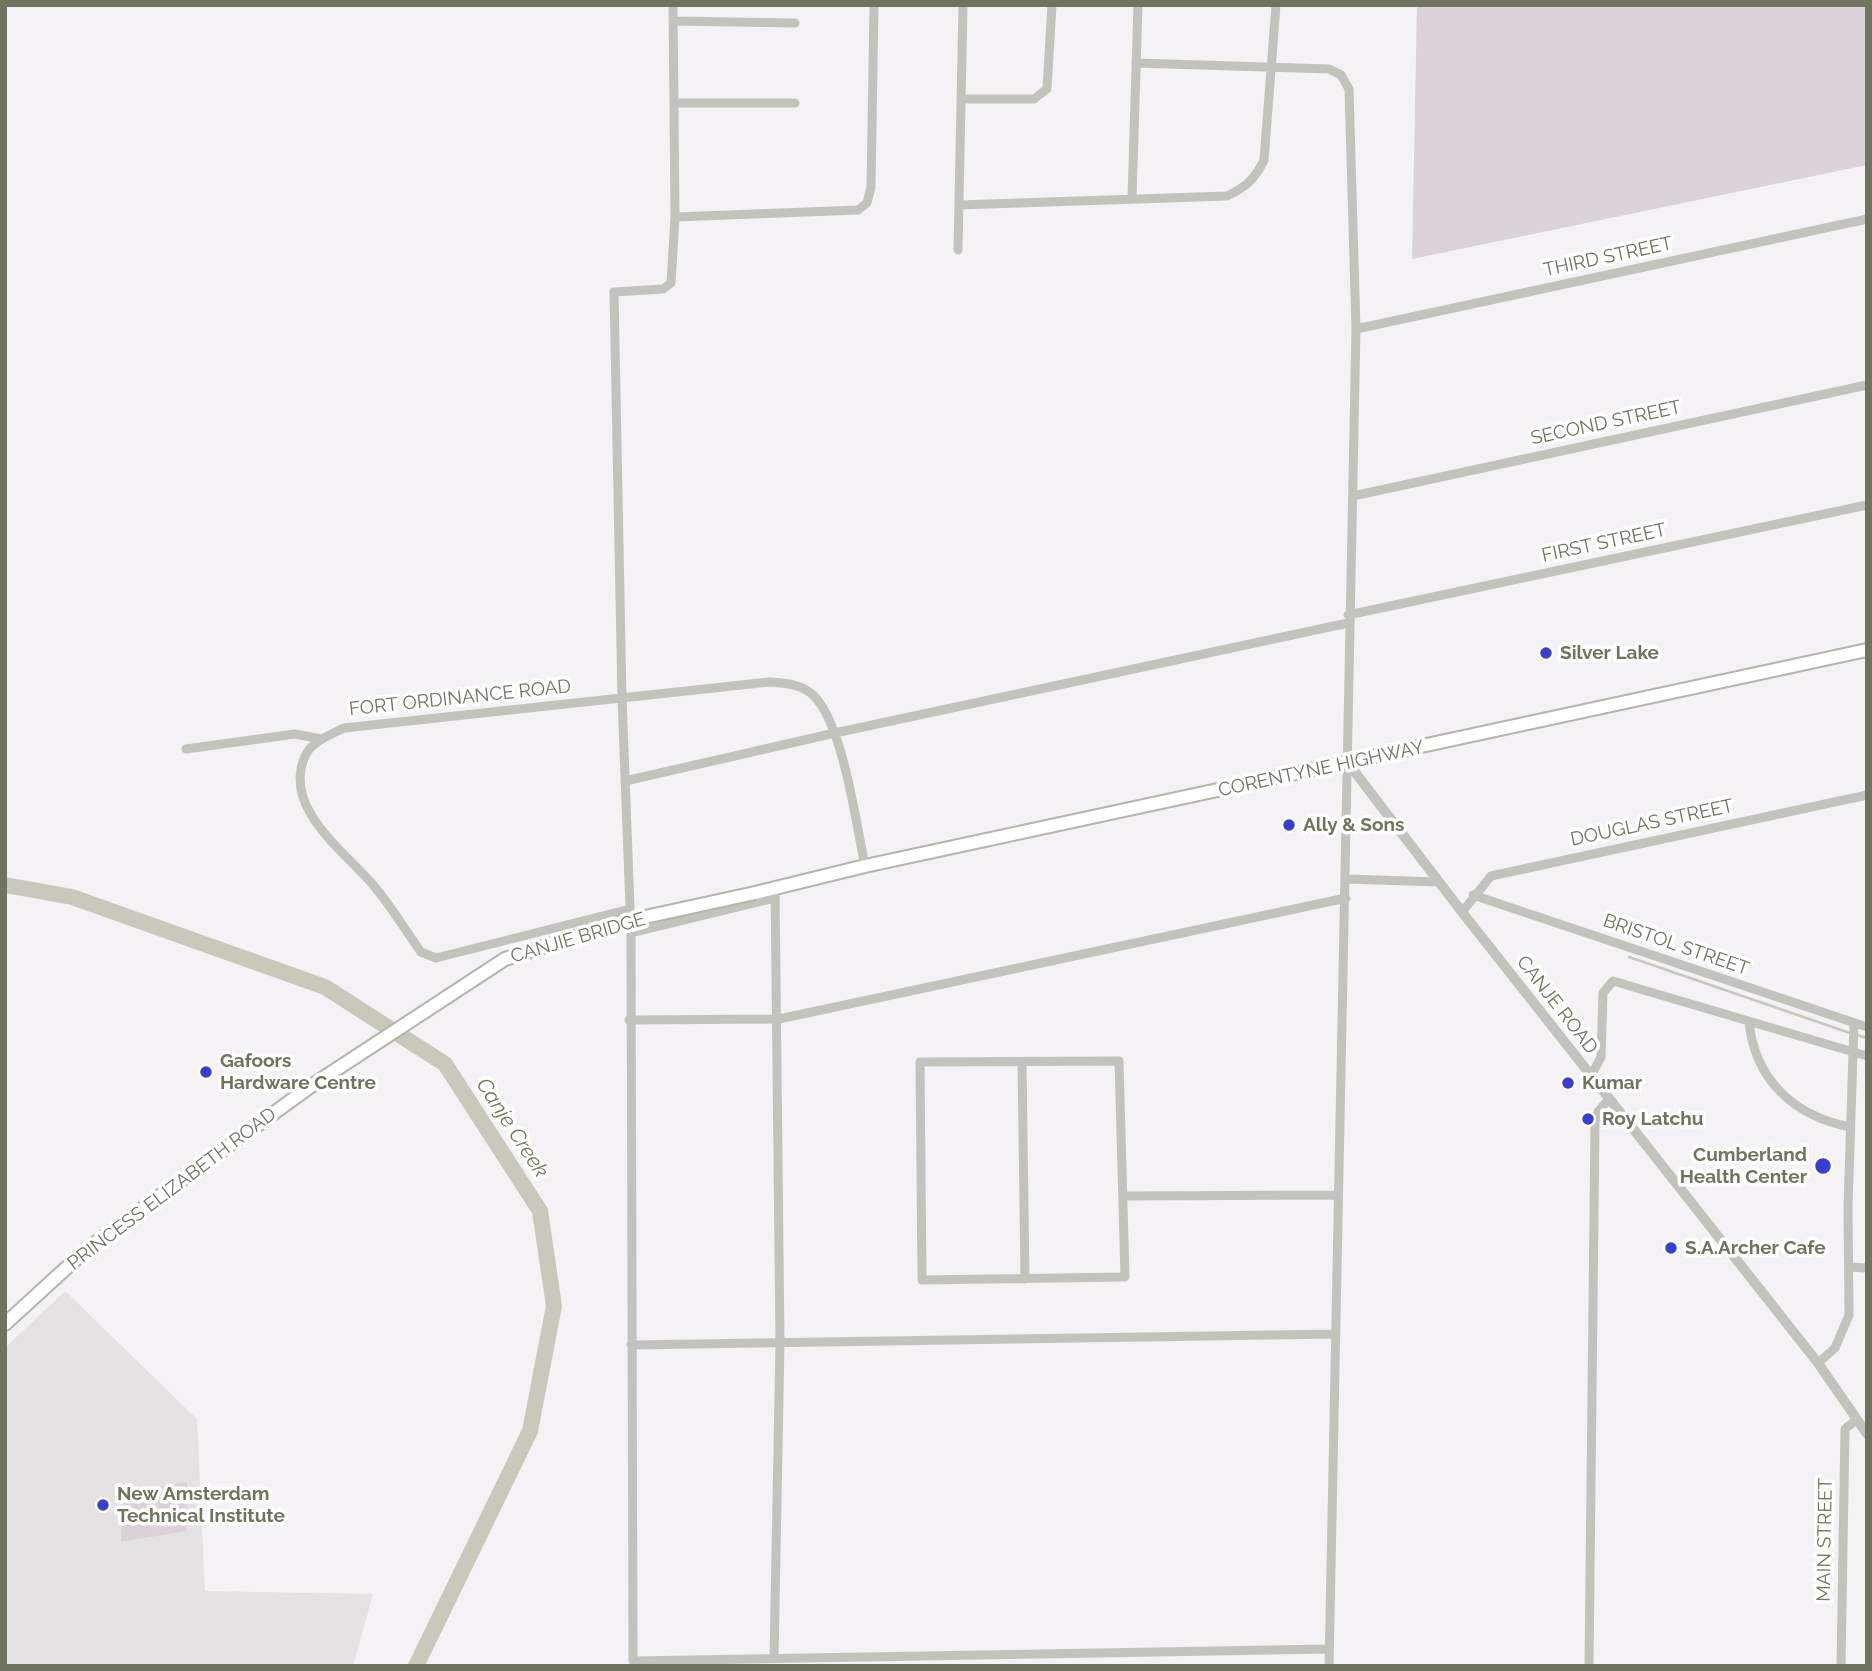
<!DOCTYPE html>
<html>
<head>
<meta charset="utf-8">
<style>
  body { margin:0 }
  #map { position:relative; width:1872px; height:1671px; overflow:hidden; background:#f4f2f5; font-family:Raleway,sans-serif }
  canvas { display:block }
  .frame { position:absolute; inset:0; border:7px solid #70745e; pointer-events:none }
</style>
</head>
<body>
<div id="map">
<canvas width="1872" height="1671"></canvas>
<div class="frame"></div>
</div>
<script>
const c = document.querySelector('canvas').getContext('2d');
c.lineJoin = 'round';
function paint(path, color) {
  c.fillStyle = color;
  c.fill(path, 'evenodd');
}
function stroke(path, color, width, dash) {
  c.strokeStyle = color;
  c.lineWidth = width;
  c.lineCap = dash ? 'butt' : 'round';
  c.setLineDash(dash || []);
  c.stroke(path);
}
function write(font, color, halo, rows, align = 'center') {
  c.font = font + ' Raleway,sans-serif';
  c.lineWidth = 7;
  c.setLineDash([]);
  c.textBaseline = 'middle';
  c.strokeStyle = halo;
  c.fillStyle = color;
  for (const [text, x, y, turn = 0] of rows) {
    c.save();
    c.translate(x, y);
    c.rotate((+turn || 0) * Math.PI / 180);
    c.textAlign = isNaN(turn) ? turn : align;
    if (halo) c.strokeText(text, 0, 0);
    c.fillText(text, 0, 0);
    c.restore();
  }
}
paint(new Path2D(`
  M65,1291L197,1419L205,1591L373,1594L353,1666H6L5,1348Z`), '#e4e2e2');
paint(new Path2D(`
  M1417,5H1867V165L1412,259Z
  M187,1482V1531L121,1542L123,1492Z`), '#dbd3d9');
stroke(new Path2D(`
  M1629,957L1850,1033
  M1857,1035L1867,1038`), '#c8c8bb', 2.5);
stroke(new Path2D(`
  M5,885L72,897L325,987L445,1064L540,1211L554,1306L530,1431L416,1666`), '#c8c8bb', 16);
const secondary = new Path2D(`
  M755,893L865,866L1867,650
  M5,1324L87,1249L311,1086`);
stroke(secondary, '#b4b6ac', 16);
stroke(new Path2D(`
  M673,5L675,217L671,283L663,289L614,292L622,698L631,933L633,1661L1329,1649
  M674,21L795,23
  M1136,63L1329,69L1341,75L1349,89L1356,329L1329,1666
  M961,99H1034L1047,89L1052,5
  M674,103H795
  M1132,199L1138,5
  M959,205L1227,196C1246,187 1255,179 1264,160L1276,5
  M675,217L858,210L867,203L871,187L874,5
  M958,250L963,5
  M1356,329L1867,219
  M1353,496L1867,385
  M1348,615L1867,505
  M186,749L295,734L321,739
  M625,781L835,733L1348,623
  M1346,879L1439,882
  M1473,895L1867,1027
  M630,909L436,958L421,952C405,930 391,906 374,886C345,851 282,809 305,756C311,742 332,734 344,728L769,682C784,683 802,684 814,696C843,725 856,823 865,866
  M1462,912L1491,876L1867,795
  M631,933L775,898
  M629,1020L779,1019L1346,898
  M1749,1022C1755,1080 1794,1116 1850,1127
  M1119,1061L1125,1277L922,1280L920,1062Z
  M1022,1062L1025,1279
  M1591,1076L1601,1057L1603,993L1613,981L1867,1056
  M1124,1196L1338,1195
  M1850,1267L1867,1268
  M631,1345L1335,1334
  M1818,1363L1835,1348L1849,1315L1848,1207L1854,1023
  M774,1659L780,1343L775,886
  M1589,1666L1595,1122L1598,1112L1609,1099
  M1841,1666L1845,1429L1856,1420`), '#c2c3bc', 9);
stroke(new Path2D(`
  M1348,763L1462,912L1818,1363L1867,1434`), '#c2c3bc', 10);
stroke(secondary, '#fff', 12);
const secondaryBridge = new Path2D(`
  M311,1086L505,959L622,922L755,893`);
stroke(secondaryBridge, '#b4b6ac', 16, []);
stroke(secondaryBridge, '#fff', 12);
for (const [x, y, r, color] of [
  [1546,653,7,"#383ece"],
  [1289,825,7,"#383ece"],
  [206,1072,7,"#383ece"],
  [1568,1083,7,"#383ece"],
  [1588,1119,7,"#383ece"],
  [1823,1166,9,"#383ece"],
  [1671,1248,7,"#383ece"],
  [103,1505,7,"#383ece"]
]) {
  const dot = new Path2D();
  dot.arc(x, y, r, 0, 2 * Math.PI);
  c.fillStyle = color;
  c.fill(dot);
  stroke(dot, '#fff', 2.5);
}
write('19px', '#70745e', '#fff', [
  ["THIRD STREET",1608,257,-12],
  ["SECOND STREET",1606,423,-12],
  ["FIRST STREET",1604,543,-12],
  ["FORT ORDINANCE ROAD",460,698,-6],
  ["CORENTYNE HIGHWAY",1321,769,-12],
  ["DOUGLAS STREET",1652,823,-12],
  ["CANJIE BRIDGE",578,938,-16],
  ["BRISTOL STREET",1676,945,19],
  ["CANJE ROAD",1557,1005,52],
  ["PRINCESS ELIZABETH ROAD",172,1189,-37],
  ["MAIN STREET",1825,1540,-89]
]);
write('bold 19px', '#70745e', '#fff', [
  ["Silver Lake",1560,653],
  ["Ally & Sons",1303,825],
  ["Gafoors",220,1061],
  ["Hardware Centre",220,1083],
  ["Kumar",1582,1083],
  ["Roy Latchu",1602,1119],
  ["Cumberland",1807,1155,"right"],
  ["Health Center",1807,1177,"right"],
  ["S.A.Archer Cafe",1685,1248],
  ["New Amsterdam",117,1494],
  ["Technical Institute",117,1516]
], 'left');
write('italic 21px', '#76765e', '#fff', [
  ["Canje Creek",512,1128,57]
]);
</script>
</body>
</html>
